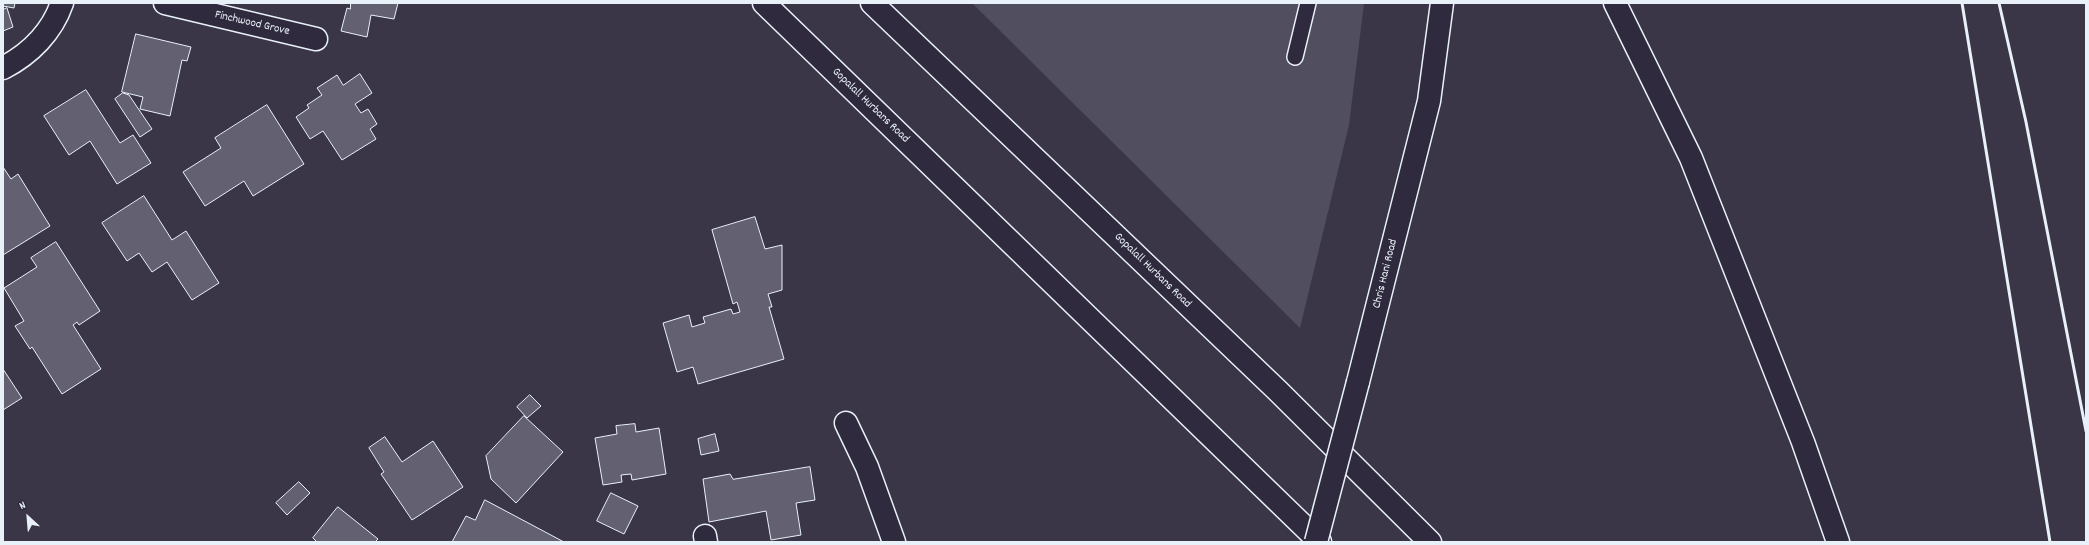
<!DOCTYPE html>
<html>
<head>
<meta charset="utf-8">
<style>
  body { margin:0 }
  #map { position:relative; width:2089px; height:545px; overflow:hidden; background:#3a3648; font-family:Dekko,sans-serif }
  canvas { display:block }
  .frame { position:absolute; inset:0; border:4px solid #e8f1f8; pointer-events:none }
  .north { position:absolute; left:8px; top:497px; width:40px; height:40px; -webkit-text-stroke:3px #2f2a3d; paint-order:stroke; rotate:334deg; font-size:11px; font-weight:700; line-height:16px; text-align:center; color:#e8f1f8 }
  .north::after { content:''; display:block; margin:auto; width:14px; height:18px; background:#e8f1f8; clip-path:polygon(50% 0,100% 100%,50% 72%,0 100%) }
</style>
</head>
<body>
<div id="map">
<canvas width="2089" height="545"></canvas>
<div class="frame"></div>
<div class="north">N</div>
</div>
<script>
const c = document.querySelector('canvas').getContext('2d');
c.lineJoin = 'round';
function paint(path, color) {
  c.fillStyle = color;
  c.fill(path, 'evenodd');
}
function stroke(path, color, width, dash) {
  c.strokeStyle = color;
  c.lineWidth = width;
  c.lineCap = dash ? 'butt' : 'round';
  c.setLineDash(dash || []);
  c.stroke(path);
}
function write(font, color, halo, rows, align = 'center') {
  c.font = font + ' Dekko,sans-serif';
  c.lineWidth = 3.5;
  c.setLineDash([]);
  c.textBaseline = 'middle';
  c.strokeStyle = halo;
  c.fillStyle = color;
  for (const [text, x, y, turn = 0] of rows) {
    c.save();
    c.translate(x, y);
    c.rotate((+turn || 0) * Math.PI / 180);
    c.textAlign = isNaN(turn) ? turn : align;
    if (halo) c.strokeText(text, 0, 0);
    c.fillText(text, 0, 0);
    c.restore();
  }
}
paint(new Path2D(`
  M972,3H1364L1349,125L1300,328Z`), '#504e5f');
const building = new Path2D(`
  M3,3H15L14,8L3,6Z
  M351,3H398L394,19L371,15L367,37L341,31L347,8L350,9Z
  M7,8L13,27L3,31V10Z
  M136,34L191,47L187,61L182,60L170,116L140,109L143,97L122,92Z
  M360,74L372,93L355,104L361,113L368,109L377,124L370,129L376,139L342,160L323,131L310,139L296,117L309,108L307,105L322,95L317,88L337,75L343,85Z
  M86,90L120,143L133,135L151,163L117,184L90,141L69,155L44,116Z
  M123,93L129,95L152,129L140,137L115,99Z
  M267,105L304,164L253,196L244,181L205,206L183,172L221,148L215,138Z
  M3,167L11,179L18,174L50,226L3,255Z
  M144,196L172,240L186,231L219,283L192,300L167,262L152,272L139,253L127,261L102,223Z
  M755,217L765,249L782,245V290L768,294L772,307H769L784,359L698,384L693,367L677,372L663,323L689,315L692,327L705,323L703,317L731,309L733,314L740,312L737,302L733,304L712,230Z
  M56,242L100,311L79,325L77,322L73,325L101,369L62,394L32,347L30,349L15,326L24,321L4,288L37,267L31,258Z
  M3,369L22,398L3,410Z
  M530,395L541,406L527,418L517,407Z
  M524,416L563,452L516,503L491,479L486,456Z
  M635,424L636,432L659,428L666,474L632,480L631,474L621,475L622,482L603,485L595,438L617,434L616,426Z
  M715,434L719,451L701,455L698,439Z
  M385,437L402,462L433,441L463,487L412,520L381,474L384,472L369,448Z
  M810,467L815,500L796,503L801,535L771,540L766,511L709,522L703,479L730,474L733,479Z
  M299,482L310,493L287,515L276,503Z
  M611,493L638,506L624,534L597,521Z
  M485,500L564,542H452L466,516L475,520Z
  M338,507L378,539L375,542H317L313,538Z`);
paint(building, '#636171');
stroke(building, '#e8f1f8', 1);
const lane = new Path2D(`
  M1295,57L1308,3`);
const street = new Path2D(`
  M165,3L316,39
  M1615,3L1691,158L1803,442L1838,542
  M3,68C30,54 52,32 62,3
  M846,423L867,467L894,542
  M705,536L706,542`);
const secondary = new Path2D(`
  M1358,382L1429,101L1442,3`);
const highway = new Path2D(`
  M764,3L1320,542
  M872,3L1278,391L1430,542`);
stroke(lane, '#e8f1f8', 18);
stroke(street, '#e8f1f8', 25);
stroke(secondary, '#e8f1f8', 25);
stroke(highway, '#e8f1f8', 25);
stroke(lane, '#2f2a3d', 15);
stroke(street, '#2f2a3d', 22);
stroke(secondary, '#2f2a3d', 22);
stroke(highway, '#2f2a3d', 22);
stroke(new Path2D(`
  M1962,3L2050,542
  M1999,3L2026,122L2086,431`), '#e8f1f8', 3);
const secondaryBridge = new Path2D(`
  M1316,542L1358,382`);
stroke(secondaryBridge, '#e8f1f8', 25, []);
stroke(secondaryBridge, '#2f2a3d', 22);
write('12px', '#e8f1f8', '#2f2a3d', [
  ["Finchwood Grove",252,24,13],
  ["Gopalall Hurbans Road",870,106,44],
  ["Gopalall Hurbans Road",1152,271,44],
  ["Chris Hani Road",1386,274,-76]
]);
</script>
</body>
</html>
